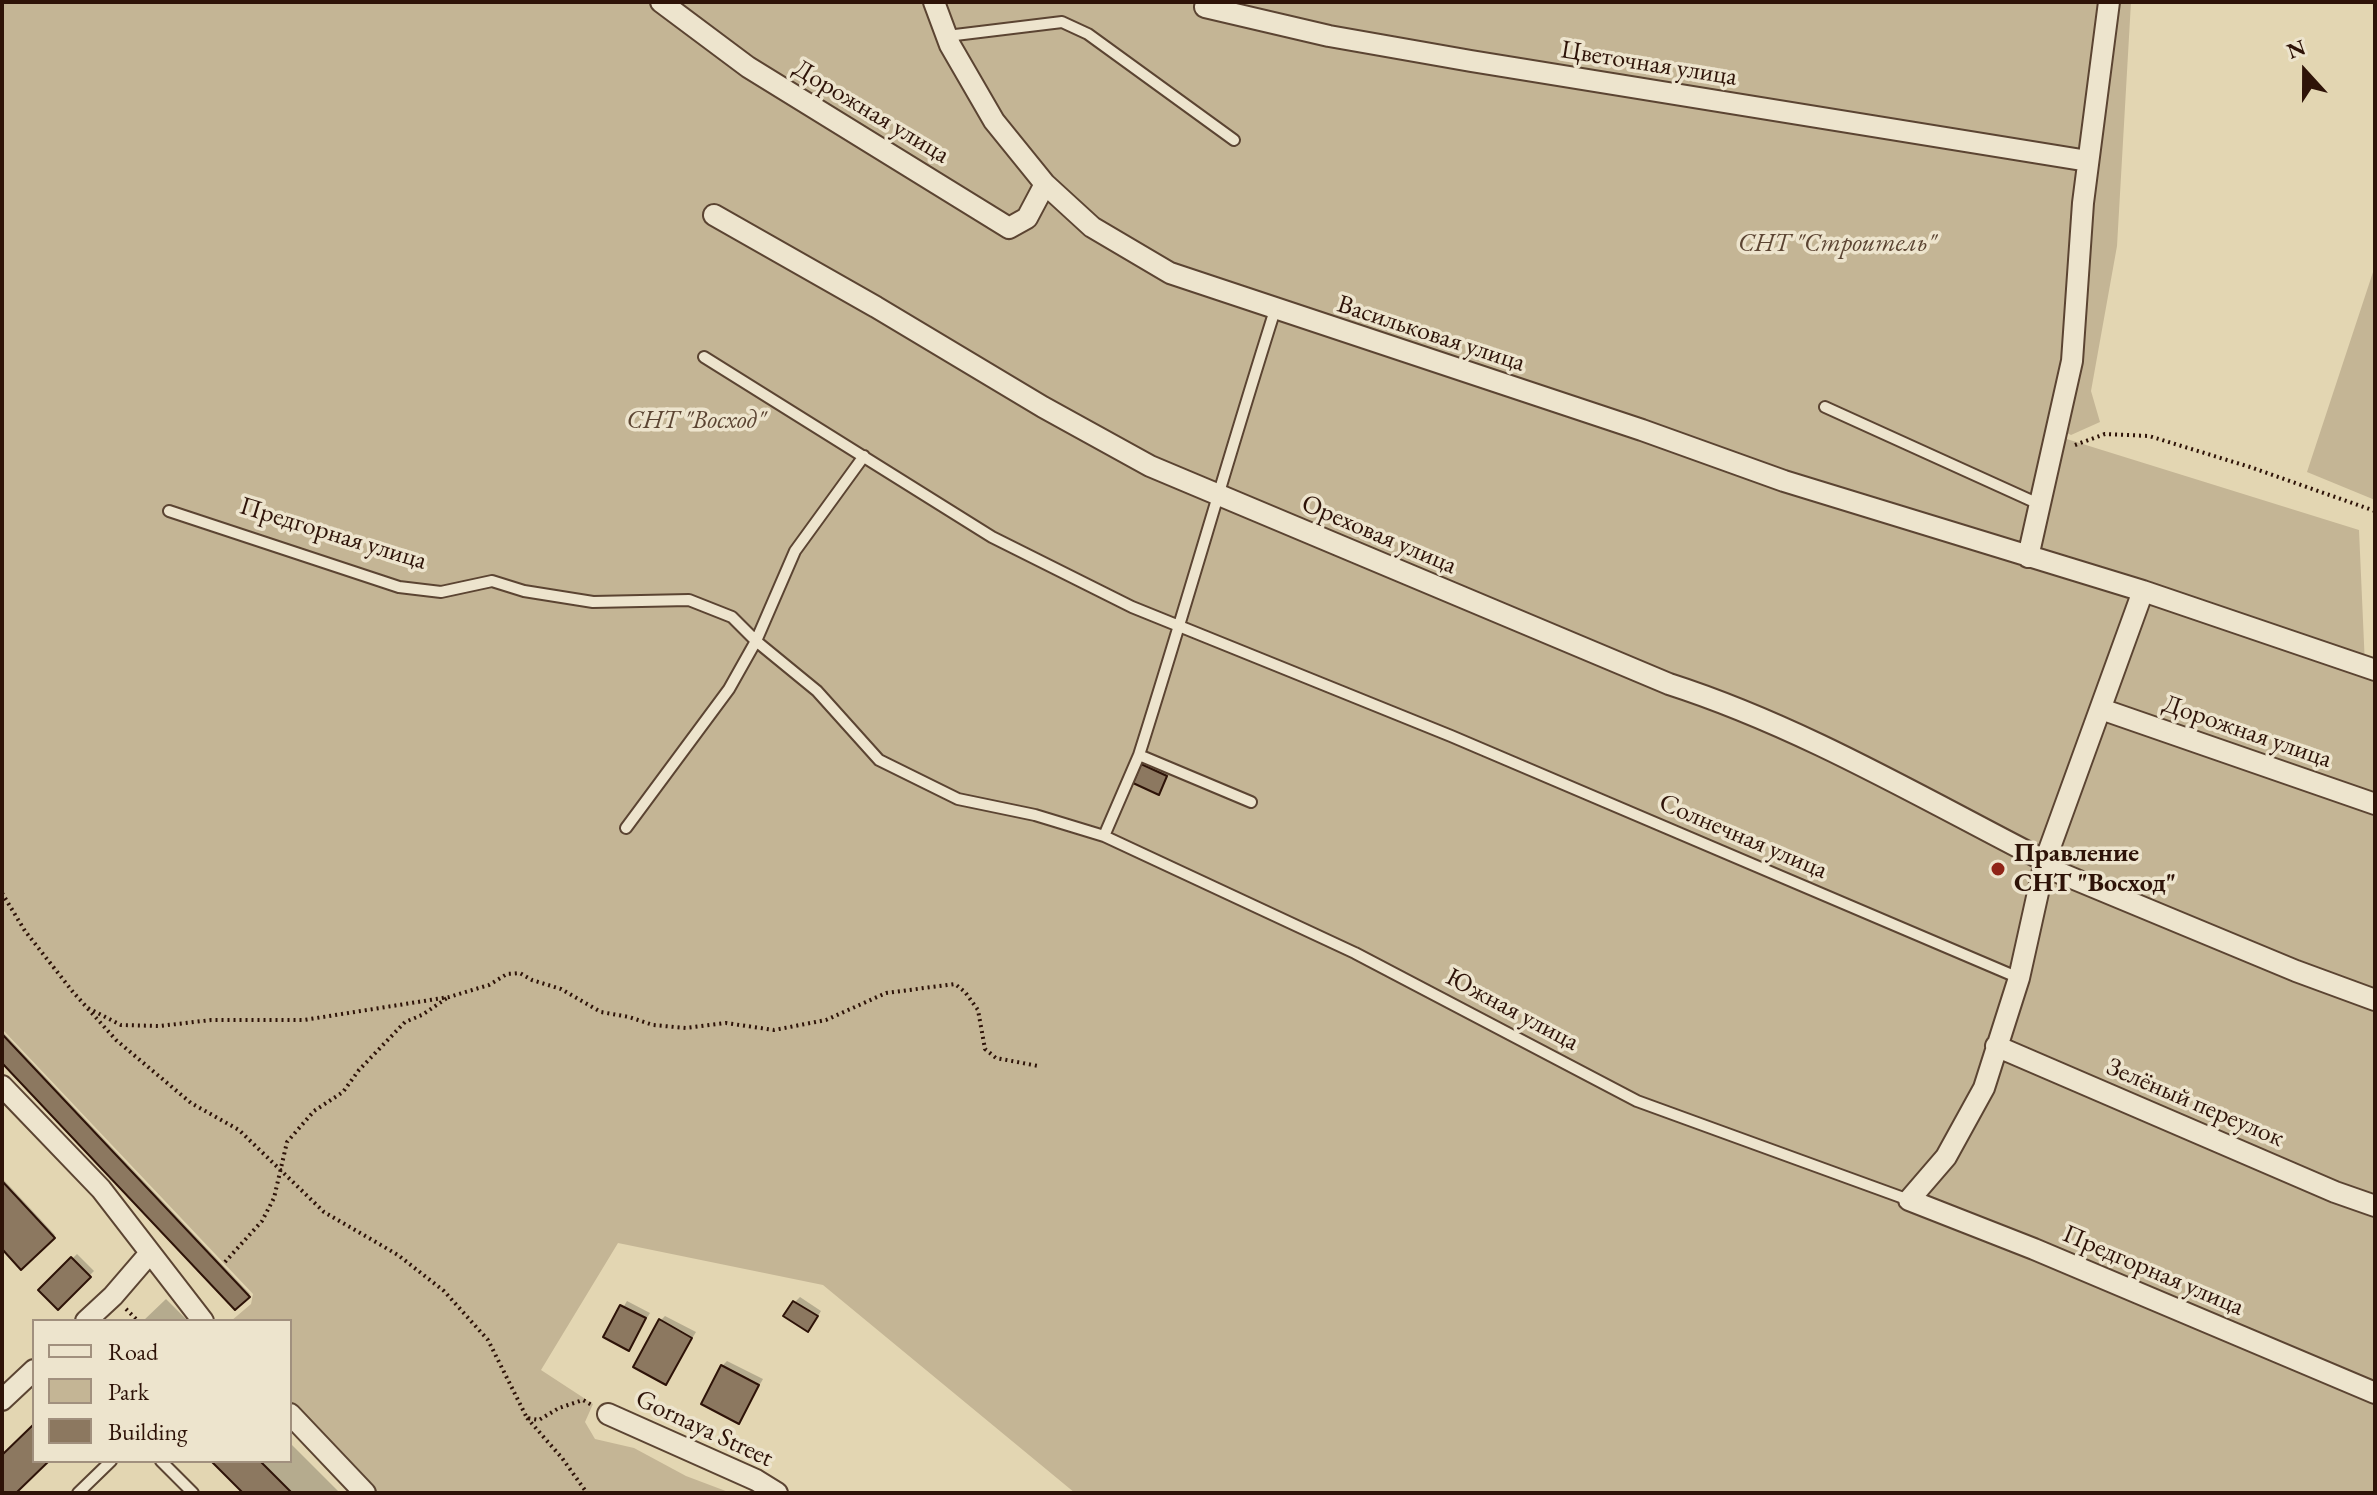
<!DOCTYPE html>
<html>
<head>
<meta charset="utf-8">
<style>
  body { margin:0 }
  #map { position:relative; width:2377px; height:1495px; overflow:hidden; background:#e3d6b2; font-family:"EB Garamond",serif }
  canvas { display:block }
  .frame { position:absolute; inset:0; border:4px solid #2e1308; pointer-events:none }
  .legend { position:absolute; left:32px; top:1319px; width:260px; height:144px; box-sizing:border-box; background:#ede4cd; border:2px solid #a1907e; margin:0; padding:10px 14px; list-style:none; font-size:24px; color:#2e1308 }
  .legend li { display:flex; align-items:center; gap:16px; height:40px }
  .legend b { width:40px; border:2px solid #a1907e }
  .north { position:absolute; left:2265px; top:32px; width:80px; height:80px; -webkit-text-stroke:6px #ede4cd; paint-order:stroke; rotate:339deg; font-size:22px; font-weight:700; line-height:32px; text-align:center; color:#2e1308 }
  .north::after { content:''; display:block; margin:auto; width:28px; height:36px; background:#2e1308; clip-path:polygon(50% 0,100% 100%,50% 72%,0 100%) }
</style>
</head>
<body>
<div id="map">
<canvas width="2377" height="1495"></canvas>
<div class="frame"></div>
<ul class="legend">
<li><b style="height:10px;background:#ede4cd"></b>Road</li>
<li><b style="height:22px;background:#c4b595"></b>Park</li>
<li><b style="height:22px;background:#8c7860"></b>Building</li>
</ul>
<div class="north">N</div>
</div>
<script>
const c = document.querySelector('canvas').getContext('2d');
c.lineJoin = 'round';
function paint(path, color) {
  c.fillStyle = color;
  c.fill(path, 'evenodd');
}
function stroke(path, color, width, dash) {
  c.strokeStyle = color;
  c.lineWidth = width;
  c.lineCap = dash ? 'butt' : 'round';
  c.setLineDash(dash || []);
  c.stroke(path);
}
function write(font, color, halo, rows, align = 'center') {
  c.font = font + ' "EB Garamond",serif';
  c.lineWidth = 7;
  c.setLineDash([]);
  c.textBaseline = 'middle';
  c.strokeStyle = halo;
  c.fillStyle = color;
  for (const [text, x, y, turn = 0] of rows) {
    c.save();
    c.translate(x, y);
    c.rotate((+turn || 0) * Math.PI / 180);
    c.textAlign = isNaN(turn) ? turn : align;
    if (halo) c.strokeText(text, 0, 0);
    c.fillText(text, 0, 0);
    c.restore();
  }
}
paint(new Path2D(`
  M2,2H2109L2057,436L2359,530L2365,666L2375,670V1493H1075L823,1285L618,1243L541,1370L593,1404L585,1422L595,1439L634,1448L686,1476L731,1493H372L290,1407V1321H231L251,1304L253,1294L2,1029Z
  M2112,2H2131L2117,246L2091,391L2100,422L2071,435L2063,431Z
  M2375,266V500L2307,472Z`), '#c4b595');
paint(new Path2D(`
  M1147,760L1171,771L1159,792L1142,765Z
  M2,1031L250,1294L235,1308L2,1061Z
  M2,1178L55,1235L21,1267L2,1246Z
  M77,1254L94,1271L58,1307L41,1290Z
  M800,1297L821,1311L813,1324L795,1302Z
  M166,1299L188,1321H143Z
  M627,1301L650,1313L629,1348L606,1336Z
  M665,1316L696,1332L666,1382L660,1321Z
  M727,1361L763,1379L739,1421L722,1366Z
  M290,1443L340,1493H245L213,1461H290Z`), '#0003');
const building = new Path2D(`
  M1141,764L1167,776L1159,795L1133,783Z
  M2,1034L250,1297L235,1310L2,1063Z
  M2,1181L55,1238L21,1270L2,1249Z
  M71,1257L91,1277L58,1310L38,1290Z
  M793,1301L818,1316L808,1332L783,1316Z
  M620,1305L646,1318L629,1351L603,1337Z
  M659,1319L692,1338L666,1385L633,1367Z
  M721,1365L759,1385L739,1424L701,1404Z
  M34,1424V1461H49L16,1493H2V1455Z
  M211,1461H260L292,1493H243Z`);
paint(building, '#8c7860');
stroke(building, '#2e1308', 2);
const service = new Path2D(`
  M947,36L1062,22L1088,34L1234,140
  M704,357L992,537L1132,607L1451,736L2019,978
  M1825,407L2041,505
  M169,511L399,587L441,592L492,581L524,591L593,602L689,600L732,617L756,641L817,691L879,760L958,799L1035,815L1104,836L1355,953L1637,1101L1909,1200
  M1139,755C1186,607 1228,458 1275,310
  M626,828L729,689L756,641L795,551L864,456
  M1104,836L1139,755L1251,802
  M161,1461L193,1493
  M78,1493L111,1461`);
const minor = new Path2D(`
  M661,2L748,67L1009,228L1027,218L1045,184
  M934,2L950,45L994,121L1045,184L1092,227L1170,273L1642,430L1784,481L2143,591L2375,670
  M1205,7L1329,36L1471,61L2088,161
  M714,215L876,307L1043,407L1150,466L1669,684C1800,726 1922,798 2045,861
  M2028,557L2072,361L2083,203L2109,2
  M2143,591L2045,861L2019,978L1984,1088L1946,1157L1909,1200L2034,1249L2375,1393
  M2101,709L2375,804
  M2043,866L2296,971L2375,1000
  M1996,1046L2335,1192L2375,1206
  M2,1086L101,1189L203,1321
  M86,1321L113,1296L150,1253
  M2,1400L34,1370
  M290,1414L365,1493
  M608,1414L756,1480L777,1493`);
stroke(service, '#5b4432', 14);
stroke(minor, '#5b4432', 24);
stroke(new Path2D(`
  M2075,445L2105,434L2149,436L2250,467L2375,511
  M2,893L25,931L73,992L116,1040L191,1103L239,1130L324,1212L398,1255L444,1291L488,1340L527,1418L539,1420L559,1408L583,1400L592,1405
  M88,1008L121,1025L160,1026L211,1020H304L449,997L489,985L507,974L520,973L532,980L561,989L601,1012L629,1017L653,1025L686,1028L726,1023L774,1030L826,1020L886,993L955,984L965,992L978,1010L985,1049L996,1058L1038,1066
  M225,1262L262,1221L274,1198L287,1142L314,1111L343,1092L359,1070L405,1022L422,1015L447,998
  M126,1309L138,1321
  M527,1418L562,1458L587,1493`), '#2e1308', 4, [2, 4]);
stroke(service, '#ede4cd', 10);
stroke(minor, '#ede4cd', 20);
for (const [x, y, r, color] of [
  [1998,869,8,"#8f2418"]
]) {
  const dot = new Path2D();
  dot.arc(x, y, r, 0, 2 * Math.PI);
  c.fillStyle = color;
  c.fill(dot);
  stroke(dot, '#ede4cd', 3);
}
write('26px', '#2e1308', '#ede4cd', [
  ["Цветочная улица",1649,64,9],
  ["Дорожная улица",871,112,31],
  ["Васильковая улица",1431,334,18],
  ["Предгорная улица",333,534,17],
  ["Ореховая улица",1379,535,23],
  ["Дорожная улица",2247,732,19],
  ["Солнечная улица",1743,837,23],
  ["Южная улица",1512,1010,28],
  ["Зелёный переулок",2195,1103,23],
  ["Предгорная улица",2153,1271,23],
  ["Gornaya Street",704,1429,25]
]);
write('italic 26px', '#5b4432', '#ede4cd', [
  ["СНТ \"Строитель\"",1837,244],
  ["СНТ \"Восход\"",696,421]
]);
write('bold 26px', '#2e1308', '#ede4cd', [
  ["Правление",2014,854],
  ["СНТ \"Восход\"",2014,884]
], 'left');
</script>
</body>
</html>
